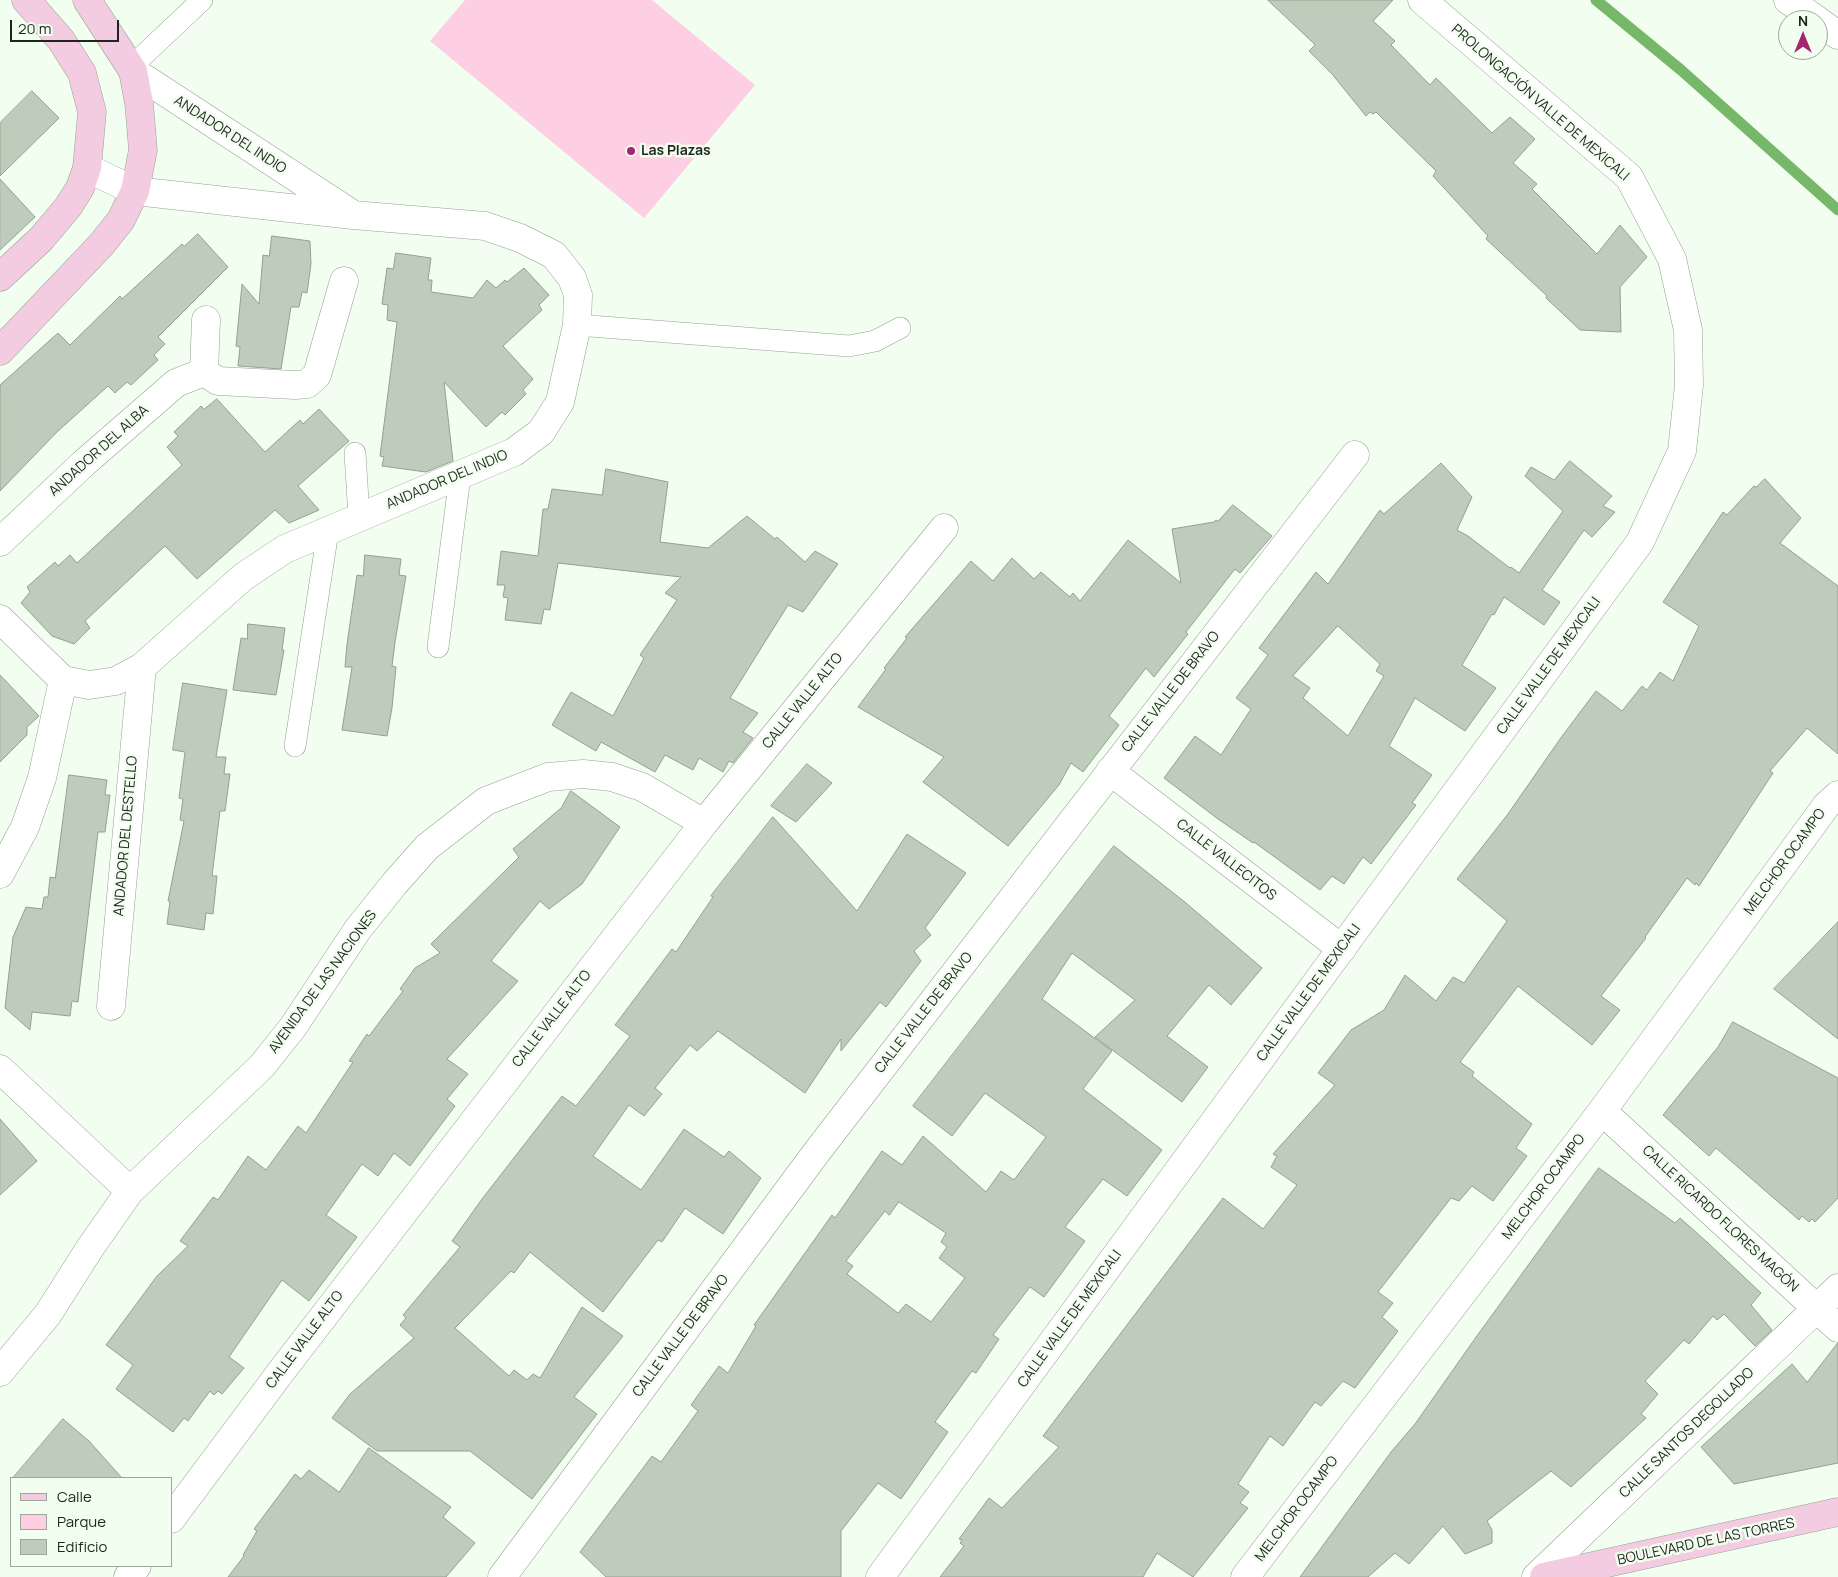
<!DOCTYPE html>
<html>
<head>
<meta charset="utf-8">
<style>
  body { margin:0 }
  #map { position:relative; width:1838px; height:1577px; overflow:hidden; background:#f2fef0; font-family:Manrope,sans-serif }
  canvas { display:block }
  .legend { position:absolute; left:10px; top:1477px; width:162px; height:90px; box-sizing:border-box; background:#f2fef0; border:1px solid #9ea79c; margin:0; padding:6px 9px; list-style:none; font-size:15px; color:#1f251e }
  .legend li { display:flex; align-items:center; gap:10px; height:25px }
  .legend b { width:25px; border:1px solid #9ea79c }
  .north { position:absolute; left:1778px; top:10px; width:50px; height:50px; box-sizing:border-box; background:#f2fef0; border:1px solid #9ea79c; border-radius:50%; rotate:0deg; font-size:14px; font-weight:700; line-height:20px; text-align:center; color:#1f251e }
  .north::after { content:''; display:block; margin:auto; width:18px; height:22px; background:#a72470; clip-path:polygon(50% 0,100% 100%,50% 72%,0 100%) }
  .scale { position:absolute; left:10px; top:20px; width:109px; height:22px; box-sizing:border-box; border:2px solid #1f251e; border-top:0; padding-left:6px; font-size:15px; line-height:18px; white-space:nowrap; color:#1f251e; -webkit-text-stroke:4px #f2fef0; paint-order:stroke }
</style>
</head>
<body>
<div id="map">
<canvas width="1838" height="1577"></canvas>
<ul class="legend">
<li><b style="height:6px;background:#f3cce1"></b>Calle</li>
<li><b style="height:14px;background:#fecee3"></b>Parque</li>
<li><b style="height:14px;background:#becdbb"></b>Edificio</li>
</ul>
<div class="north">N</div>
<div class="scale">20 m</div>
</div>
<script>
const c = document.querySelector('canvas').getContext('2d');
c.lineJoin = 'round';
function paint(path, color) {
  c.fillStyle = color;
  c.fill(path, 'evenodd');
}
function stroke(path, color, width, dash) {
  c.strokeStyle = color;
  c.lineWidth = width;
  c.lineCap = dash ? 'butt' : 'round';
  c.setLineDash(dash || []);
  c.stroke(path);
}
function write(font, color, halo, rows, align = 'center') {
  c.font = font + ' Manrope,sans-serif';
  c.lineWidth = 5;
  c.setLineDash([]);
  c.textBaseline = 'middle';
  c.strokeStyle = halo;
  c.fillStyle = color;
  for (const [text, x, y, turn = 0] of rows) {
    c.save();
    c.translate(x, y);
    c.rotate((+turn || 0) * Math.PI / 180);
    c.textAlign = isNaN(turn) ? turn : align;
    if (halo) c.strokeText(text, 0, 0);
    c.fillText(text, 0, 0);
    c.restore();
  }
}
paint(new Path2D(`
  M465,0H652L755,85L644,218L430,41Z`), '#fecee3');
stroke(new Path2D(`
  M1596,0L1681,70L1838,210`), '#77b769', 11);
const building = new Path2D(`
  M1268,0H1393L1373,21L1395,41L1391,45L1430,85L1436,78L1492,133L1510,117L1535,139L1513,163L1537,184L1532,189L1597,254L1620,225L1647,257L1620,287L1621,332L1580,330L1546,298L1547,296L1486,239L1488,236L1433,176L1436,171L1376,112L1373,114L1370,112L1366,116L1332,74L1309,51L1315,45Z
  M32,91L59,118L0,176V123Z
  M0,179L35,217L0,250Z
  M198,234L228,267L158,337L165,344L154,355L158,360L131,385L127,382L115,393L108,386L57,432L0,491V385L58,333L70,345L120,296L122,299L182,244L184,246Z
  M272,236L310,241L311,264L307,293L302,292L299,307H291L281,369L238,366L240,347L236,346L242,284L259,304L263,255L269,256Z
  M396,253L431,258L428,280H432L431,292L473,298L487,280L496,288L505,280L507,282L524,268L549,295L539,305L542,310L503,346L533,379L523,390L526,394L505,415L502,412L486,427L444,382L453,461L426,472L382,466L384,457L380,456L397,322L387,320L388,305L382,304L387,268L393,269Z
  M217,399L265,452L300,420L303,424L319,409L349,441L298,486L319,510L289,523L275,510L197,579L165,546L85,621L90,628L74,644L52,636L21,603L30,592L27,587L55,562L58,566L70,555L77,563L182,465L167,447L178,436L174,432L201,406L204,409Z
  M1570,461L1612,496L1603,506L1615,512L1592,537L1584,530L1542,590L1560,602L1544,625L1504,597L1494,615L1492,614L1462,665L1496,688L1465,731L1415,698L1389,746L1432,775L1412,803L1416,805L1371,864L1363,857L1344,884L1332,876L1320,890L1254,842L1253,843L1218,819L1164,778L1195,736L1221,755L1251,709L1236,698L1268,655L1259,648L1316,572L1328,584L1380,510L1384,514L1441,463L1472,497L1457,530L1468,536L1510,568L1511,567L1519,573L1563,511L1525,476L1531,467L1554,480ZM1338,626L1380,664L1376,671L1384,676L1348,736L1303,698L1310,688L1293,676Z
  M606,469L668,482L660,542L708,548L747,516L775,539L777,537L805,562L815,551L838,564L803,612L788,605L730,698L758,713L743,732L753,738L733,763L729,761L723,772L699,758L693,770L665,755L655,772L601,742L596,751L552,725L571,692L613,716L644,658L640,655L677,600L665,593L681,577L558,563L550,610L544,609L541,624L505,620L508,598L503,597L505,585H497L501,551L538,556L543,509H548L552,489L602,495Z
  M1765,479L1801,518L1780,543L1838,586V754L1807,728L1770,771L1773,773L1699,886L1696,883L1695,885L1687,878L1645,937L1646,938L1601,996L1620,1010L1592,1045L1518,986L1460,1062L1474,1072L1472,1076L1532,1124L1516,1148L1527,1156L1493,1201L1472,1186L1459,1201L1451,1198L1378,1292L1393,1303L1382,1317L1398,1331L1355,1388L1343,1381L1321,1406L1315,1402L1283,1446L1270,1436L1238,1484L1249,1492L1240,1503L1248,1508L1193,1577L1157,1553L1143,1577H940L964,1546L960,1543L962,1540L959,1539L989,1498L1002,1508L1059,1447L1043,1436L1223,1198L1263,1229L1297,1185L1271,1167L1277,1156L1273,1154L1335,1085L1318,1073L1351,1030L1384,1010L1405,975L1436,1001L1453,977L1464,983L1507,921L1457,879L1508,814L1560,739L1596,691L1622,711L1642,686L1647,690L1660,672L1673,681L1699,626L1663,602L1723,512L1727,515L1754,486L1756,487Z
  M1233,505L1272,536L1240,573L1235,569L1186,632L1188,634L1154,677L1146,668L1109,716L1119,725L1083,772L1071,763L1059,785L1008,846L923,782L944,757L858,707L886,669L884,668L907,638L905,637L971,561L993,581L1012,558L1034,579L1041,572L1070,597L1073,593L1080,601L1128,540L1181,583L1172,529L1214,522L1216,520L1218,521Z
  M365,555L401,559L399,575L406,576L395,642L392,666L396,667L392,708L387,736L342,730L352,667H345L347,644L357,575L363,576Z
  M248,624L285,628L282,650H284L276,695L233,690L241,638L247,639Z
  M0,675L39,716L27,727V735L0,762Z
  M183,683L227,690L216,757H226L224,774H230L225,811H220L212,876H217L213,914L206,913L204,930L167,924L170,901H168L184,821L180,820L183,799L179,798L185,752L173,750Z
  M807,764L832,783L796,822L771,806Z
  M69,775L107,780L105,795H110L105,832H98L78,1002L72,1001L70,1016L32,1012L30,1030L5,1008L13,937L26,907L42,909L44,897H48L50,877L55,878Z
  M571,791L620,827L582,884L549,909L540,901L491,961L518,981L447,1059L468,1074L447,1099L455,1106L410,1166L394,1153L378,1176L362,1164L326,1215L357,1237L309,1301L282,1280L229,1357L244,1368L222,1394L218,1391L214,1395L210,1391L188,1421L184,1418L173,1432L116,1389L133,1365L106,1345L157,1276L188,1246L180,1241L213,1197L218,1200L248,1156L266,1170L298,1126L306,1133L353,1062L349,1061L367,1034L369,1036L403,991L400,989L415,968L440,953L431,944L519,857L513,849L561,808Z
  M773,817L857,911L907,834L966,873L925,928L931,935L914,951L921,961L886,1007L880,1002L841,1051V1039L805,1093L718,1031L697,1051L690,1045L655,1088L662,1094L644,1116L629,1105L593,1156L641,1190L684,1129L724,1157L729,1151L761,1178L723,1234L685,1208L662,1242L658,1240L603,1312L530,1252L514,1273L511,1271L455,1328L509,1376L514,1370L527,1380L533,1374L540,1378L582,1307L623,1336L574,1397L597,1414L532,1499L470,1451H377L332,1418L350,1394L414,1338L400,1325L406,1318L403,1315L460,1247L452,1241L482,1199L562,1096L576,1106L630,1036L615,1025L672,949L676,952L713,897L711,896Z
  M1114,846L1186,903L1262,968L1231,1005L1209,985L1167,1036L1208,1067L1182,1102L1095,1037L1135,1000L1072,953L1042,999L1112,1051L1083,1089L1162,1150L1127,1196L1103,1179L1065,1227L1085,1241L1044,1297L1030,1287L993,1335L999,1339L976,1373L972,1371L935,1422L948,1432L901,1499L878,1483L841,1531V1577H606L580,1552L652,1456L661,1462L698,1411L691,1405L719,1366L728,1373L756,1326L754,1325L832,1215L835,1218L882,1151L902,1165L923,1136L986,1192L1001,1171L1014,1180L1046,1137L985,1093L952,1136L913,1106ZM899,1202L946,1233L941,1242L947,1247L939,1258L965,1278L931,1322L906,1304L898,1313L847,1274L853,1266L846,1261L885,1211L889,1215Z
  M1838,922V1039L1774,989Z
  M1733,1022L1838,1078V1198L1815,1222L1812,1219L1809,1222L1802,1216L1799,1220L1716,1148L1709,1156L1663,1115L1718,1047Z
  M0,1119L37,1161L0,1195Z
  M1599,1168L1675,1223L1680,1218L1707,1242L1761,1293L1751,1305L1772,1330L1755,1346L1724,1314L1717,1320L1713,1316L1689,1344L1684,1340L1645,1381L1658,1394L1641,1414L1646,1418L1571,1487L1551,1471L1487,1521L1492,1530V1543L1465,1554L1443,1526L1409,1564L1395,1553L1368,1577H1300L1391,1452L1415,1424L1474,1340Z
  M1838,1343V1463L1734,1484L1701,1447L1792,1364L1807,1382Z
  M63,1419L89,1441L122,1478H13Z
  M369,1448L451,1507L443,1517L475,1543L446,1577H228L244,1556L243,1555L257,1531L254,1529L295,1474L301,1479L309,1470L339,1492Z`);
paint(building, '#becdbb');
stroke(building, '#93a190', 1);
const lane = new Path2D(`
  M131,67L202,0
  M577,325L849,346L875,341L900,328
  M355,453L359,517
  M438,647L460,476
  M295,746L328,531`);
const street = new Path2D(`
  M1788,0L1817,20
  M1818,21L1838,35
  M133,71L349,212
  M204,372L206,320
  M0,542L84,463L176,383L204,372L218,381L295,385L307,384L317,375L344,281
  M0,619L63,680
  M63,680L89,685L116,681L142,667L243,577L285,549L514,452L541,432L560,402L577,325L578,295L572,278L554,255L520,238L485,226L353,215L135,191L87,168
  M1110,771L1342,949
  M0,874L25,827L42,778L63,680
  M111,1006L142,667
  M0,1069L130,1191
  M1602,1111L1838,1328
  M0,1372L48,1314L90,1248L130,1191L262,1066L293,1027L358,929L395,883L427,847L486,801L548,777L583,774L612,777L642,787L704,823
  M171,1519L280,1373L704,823L944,528
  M128,1577L137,1566
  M502,1577L816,1153L1355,455
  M880,1577L1640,542L1682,451L1689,385L1688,330L1672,259L1629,177L1422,0
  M1245,1577L1602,1111L1826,806L1838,795
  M1536,1577L1838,1288`);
const secondary = new Path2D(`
  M0,277L41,239L68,207L80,188L87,168L92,112L82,73L61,40L26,0
  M0,351L101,245L121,220L135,191L143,150L139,103L133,71L87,0
  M1544,1577L1838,1512`);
stroke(lane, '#94a291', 22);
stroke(street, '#94a291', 29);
stroke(secondary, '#94a291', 29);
stroke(lane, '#fff', 21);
stroke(street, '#fff', 28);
stroke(secondary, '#f3cce1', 28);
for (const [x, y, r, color] of [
  [631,151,5,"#a72470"]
]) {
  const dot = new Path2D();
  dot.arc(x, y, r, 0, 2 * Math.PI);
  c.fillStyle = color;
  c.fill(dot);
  stroke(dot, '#f2fef0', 2);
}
write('14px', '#1f251e', '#f2fef0', [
  ["PROLONGACIÓN VALLE DE MEXICALI",1540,103,41],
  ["ANDADOR DEL INDIO",230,135,33],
  ["ANDADOR DEL ALBA",99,451,-42],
  ["ANDADOR DEL INDIO",447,480,-23],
  ["CALLE VALLE DE MEXICALI",1549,666,-54],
  ["CALLE VALLE DE BRAVO",1171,692,-52],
  ["CALLE VALLE ALTO",803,701,-51],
  ["ANDADOR DEL DESTELLO",126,836,-85],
  ["CALLE VALLECITOS",1226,860,38],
  ["MELCHOR OCAMPO",1785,862,-54],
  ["AVENIDA DE LAS NACIONES",323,982,-54],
  ["CALLE VALLE DE MEXICALI",1309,993,-54],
  ["CALLE VALLE DE BRAVO",924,1013,-52],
  ["CALLE VALLE ALTO",552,1019,-52],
  ["MELCHOR OCAMPO",1544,1187,-53],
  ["CALLE RICARDO FLORES MAGÓN",1720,1219,43],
  ["CALLE VALLE DE MEXICALI",1070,1319,-54],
  ["CALLE VALLE DE BRAVO",681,1336,-53],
  ["CALLE VALLE ALTO",305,1340,-53],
  ["CALLE SANTOS DEGOLLADO",1687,1433,-44],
  ["MELCHOR OCAMPO",1297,1509,-53],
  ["BOULEVARD DE LAS TORRES",1706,1542,-12]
]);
write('bold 14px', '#1f251e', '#f2fef0', [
  ["Las Plazas",641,151]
], 'left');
</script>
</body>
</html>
